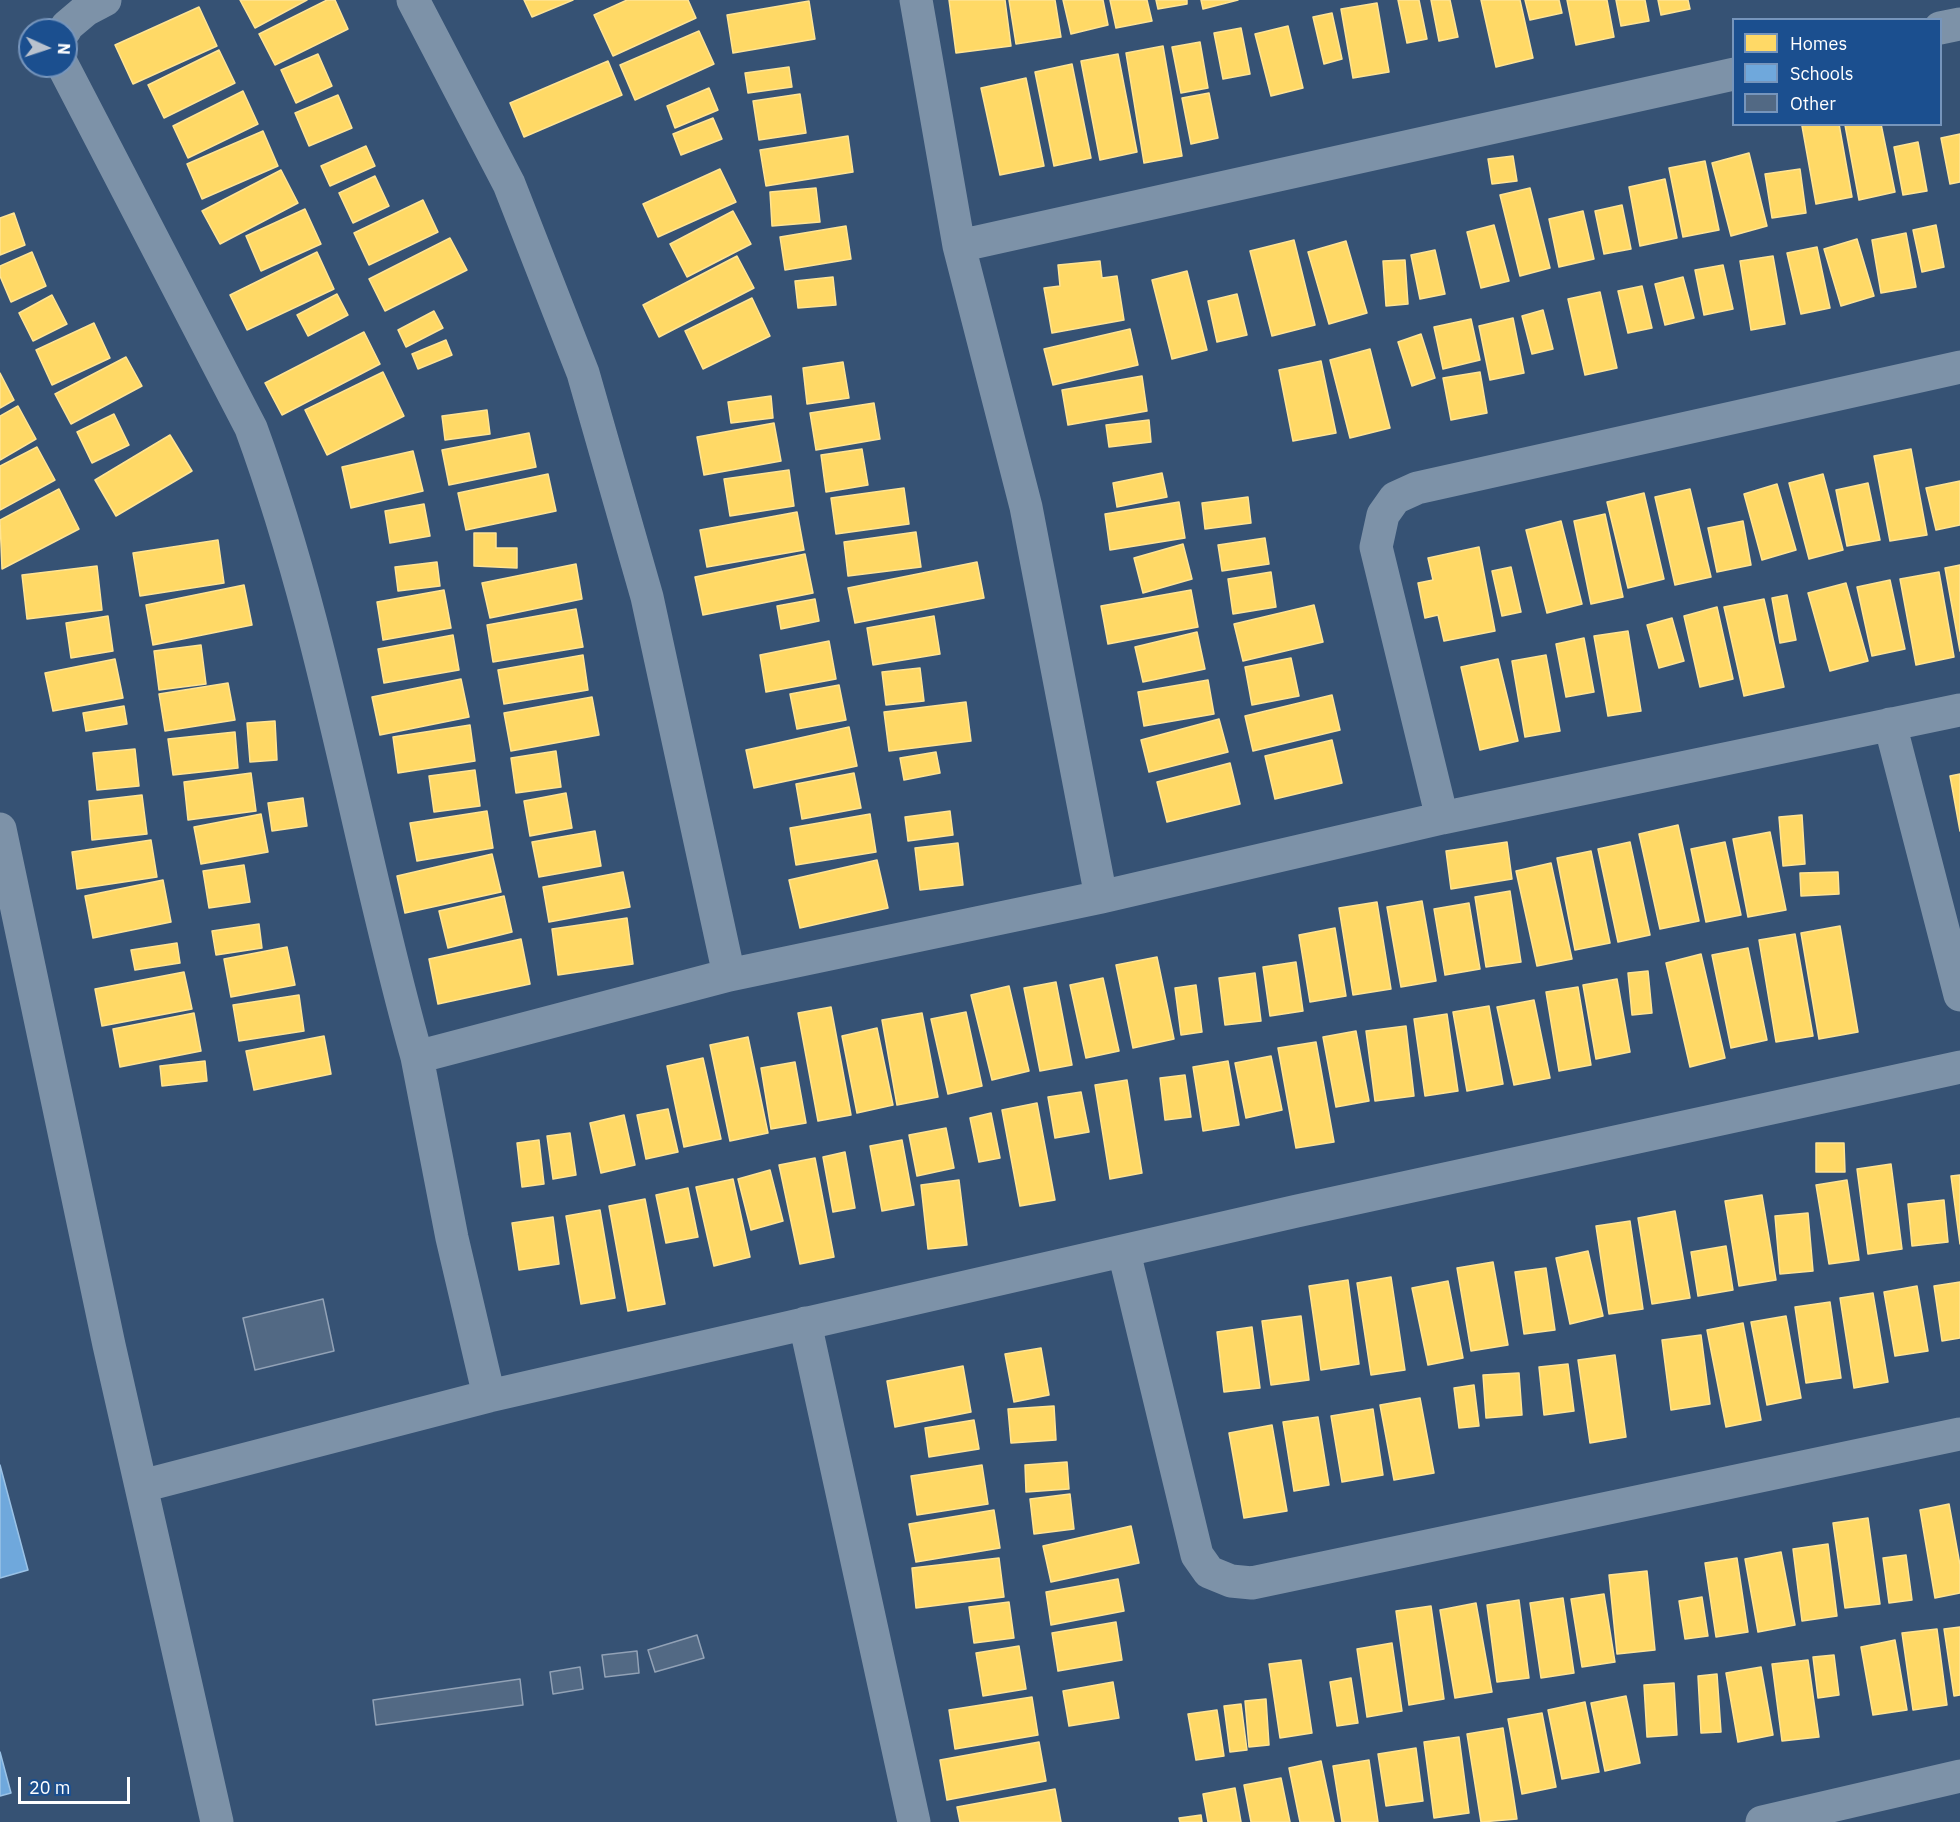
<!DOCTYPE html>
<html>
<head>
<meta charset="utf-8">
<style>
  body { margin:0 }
  #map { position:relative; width:1960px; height:1822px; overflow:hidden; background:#365274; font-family:"IBM Plex Sans",sans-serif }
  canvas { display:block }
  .legend { position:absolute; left:1732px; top:18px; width:210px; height:108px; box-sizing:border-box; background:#1b4f8f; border:2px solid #7695bc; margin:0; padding:8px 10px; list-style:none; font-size:18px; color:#fff }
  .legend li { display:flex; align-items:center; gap:12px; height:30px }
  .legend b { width:30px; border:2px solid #7695bc }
  .north { position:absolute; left:18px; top:18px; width:60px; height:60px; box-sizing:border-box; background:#1b4f8f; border:2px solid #7695bc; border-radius:50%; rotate:93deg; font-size:16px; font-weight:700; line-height:24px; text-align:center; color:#fff }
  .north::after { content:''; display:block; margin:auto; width:21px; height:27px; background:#b9c2ce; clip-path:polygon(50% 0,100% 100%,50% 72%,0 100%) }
  .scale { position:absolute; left:18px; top:1777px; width:112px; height:27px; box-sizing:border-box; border:3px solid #fff; border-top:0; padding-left:8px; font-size:18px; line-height:21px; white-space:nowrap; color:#fff; -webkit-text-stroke:4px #1b4f8f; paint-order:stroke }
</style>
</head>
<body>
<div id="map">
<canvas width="1960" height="1822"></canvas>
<ul class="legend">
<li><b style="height:16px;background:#ffd966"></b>Homes</li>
<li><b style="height:16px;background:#6fa8dc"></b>Schools</li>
<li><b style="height:16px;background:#526984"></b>Other</li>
</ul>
<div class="north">N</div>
<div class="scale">20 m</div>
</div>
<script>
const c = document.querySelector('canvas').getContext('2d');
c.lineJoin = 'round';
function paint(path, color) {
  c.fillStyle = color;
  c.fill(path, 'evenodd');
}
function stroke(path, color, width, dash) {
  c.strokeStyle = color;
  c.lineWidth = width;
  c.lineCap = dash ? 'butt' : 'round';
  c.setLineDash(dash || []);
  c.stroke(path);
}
const homes = new Path2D(`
  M240,0H307L255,28Z
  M327,0H335L348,29L275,65L259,34Z
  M524,0H573L532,17Z
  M627,0H688L696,18L613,56L594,15Z
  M949,0H1005L1011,46L956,53Z
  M1009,0H1055L1061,37L1016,44Z
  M1063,0H1103L1108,25L1071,34Z
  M1110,0H1147L1152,21L1116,28Z
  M1156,0H1187V4L1158,9Z
  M1201,0H1238L1203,9Z
  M1398,0H1419L1427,39L1407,43Z
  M1431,0H1450L1458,37L1439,41Z
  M1481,0H1520L1533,58L1496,67Z
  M1525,0H1559L1562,13L1530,20Z
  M1567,0H1607L1614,37L1576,45Z
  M1616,0H1645L1649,21L1621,26Z
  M1658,0H1688L1690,9L1661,15Z
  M809,1L815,39L733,53L727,15Z
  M1377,3L1389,72L1353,78L1341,9Z
  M199,7L217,46L133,84L115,45Z
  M1332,13L1342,59L1324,64L1313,17Z
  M1288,26L1303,88L1271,96L1255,34Z
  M1241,28L1250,74L1223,79L1214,33Z
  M699,31L714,64L635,100L620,65Z
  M1200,42L1208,88L1181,93L1172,47Z
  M1163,46L1182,156L1144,163L1126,53Z
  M219,50L235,83L164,118L148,85Z
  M318,54L332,86L296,103L281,70Z
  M1118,54L1137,152L1100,160L1081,61Z
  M608,61L622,95L524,137L510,103Z
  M1072,64L1091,158L1054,166L1035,72Z
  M789,67L792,87L748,93L745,73Z
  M1026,78L1044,166L1000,175L981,88Z
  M709,88L718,110L675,128L667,106Z
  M243,91L258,124L188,158L173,126Z
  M1209,93L1218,138L1191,144L1182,98Z
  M800,94L806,133L759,140L753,101Z
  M338,95L352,128L309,146L295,113Z
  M713,118L722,139L681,155L673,134Z
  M1807,124H1839L1852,197L1816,204L1802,126Z
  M1850,124H1881L1895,192L1859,200L1845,125Z
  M263,131L278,166L202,199L187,164Z
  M1960,134V182L1950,184L1941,138Z
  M848,136L853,172L766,186L760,150Z
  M1918,142L1927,191L1903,195L1894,147Z
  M366,146L375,166L330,186L321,166Z
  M1749,153L1767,226L1731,236L1712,163Z
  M1513,156L1517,181L1492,184L1488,159Z
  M1705,161L1719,230L1683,237L1669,168Z
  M720,169L736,202L658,237L643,204Z
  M1800,169L1806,213L1772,218L1765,174Z
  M281,170L298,203L220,244L202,211Z
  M375,176L389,206L353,223L339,193Z
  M1665,179L1677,238L1640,246L1629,187Z
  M816,188L820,222L772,226L770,192Z
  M1530,188L1550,268L1520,276L1500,195Z
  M423,200L438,232L369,265L354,233Z
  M1622,205L1631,249L1604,254L1595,211Z
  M305,209L321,244L261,271L246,236Z
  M733,211L751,244L687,277L670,244Z
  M1583,211L1594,259L1559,267L1549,219Z
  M14,213L25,245L0,255V218Z
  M1494,225L1509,281L1481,288L1467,232Z
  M1936,225L1944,267L1922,272L1913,230Z
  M846,226L851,259L785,270L780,237Z
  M1906,233L1916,287L1881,293L1872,240Z
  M450,238L467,270L385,311L369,279Z
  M1857,239L1874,296L1841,306L1824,249Z
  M1294,240L1315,325L1272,336L1250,251Z
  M1346,241L1367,313L1329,324L1308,252Z
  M1817,247L1830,308L1801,314L1787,253Z
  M1435,250L1445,294L1420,299L1411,255Z
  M32,252L46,286L11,302L0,276V266Z
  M317,252L334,289L247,330L230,295Z
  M737,256L754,288L659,337L643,305Z
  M1773,256L1785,324L1751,330L1740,261Z
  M1405,260L1408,304L1386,306L1383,261Z
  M1100,261L1102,278L1117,276L1124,320L1052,333L1044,288L1060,286L1058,265Z
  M1723,265L1733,309L1704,315L1695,270Z
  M1187,271L1207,350L1172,359L1152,280Z
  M833,277L836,305L798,308L795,281Z
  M1683,277L1694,318L1665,325L1655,284Z
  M1642,286L1652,328L1628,333L1618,291Z
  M1600,292L1617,368L1585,375L1568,299Z
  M337,294L348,315L308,336L297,315Z
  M1237,294L1247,335L1217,342L1208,301Z
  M52,295L67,324L33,341L19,313Z
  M752,298L770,336L703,369L685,331Z
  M1543,310L1553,349L1532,354L1522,316Z
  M434,311L443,328L406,347L398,330Z
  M1513,318L1524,373L1490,380L1479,326Z
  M1471,319L1480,360L1443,369L1434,327Z
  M94,323L110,358L52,385L36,350Z
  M1130,329L1138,365L1053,385L1044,349Z
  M364,332L380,364L282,415L265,383Z
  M1421,334L1435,378L1412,386L1398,342Z
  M446,340L452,355L418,369L412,354Z
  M1370,349L1390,428L1350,438L1330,360Z
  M126,357L142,386L71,424L55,394Z
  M1321,361L1336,433L1293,441L1279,370Z
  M843,362L849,398L807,404L803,368Z
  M383,372L404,416L327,455L305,410Z
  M1480,372L1487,413L1451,420L1443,378Z
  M0,373L14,400L0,408Z
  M1142,376L1147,411L1068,425L1062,390Z
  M771,396L773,418L731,423L728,402Z
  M874,403L880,439L816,450L810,413Z
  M18,406L36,439L0,460V416Z
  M487,410L490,434L445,440L442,416Z
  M114,414L129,445L92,463L77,432Z
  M1149,420L1151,442L1109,447L1106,425Z
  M774,423L781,461L704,475L697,437Z
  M529,433L536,467L449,485L442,450Z
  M170,435L192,471L116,516L95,480Z
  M37,447L55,480L0,510V466Z
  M862,449L868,485L826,492L821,455Z
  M1911,449L1927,535L1890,541L1874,456Z
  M413,451L423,491L351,508L342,467Z
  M789,470L794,506L730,516L724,479Z
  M1162,473L1167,497L1117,507L1113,483Z
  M548,474L556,511L466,530L458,493Z
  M1823,474L1843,550L1809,559L1789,483Z
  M1960,481V525L1936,530L1926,488Z
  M1868,483L1880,540L1847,546L1836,490Z
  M1777,484L1796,550L1762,560L1744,494Z
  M904,488L909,524L836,534L831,498Z
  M59,489L79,529L2,569L0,520Z
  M1690,489L1711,577L1675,585L1655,497Z
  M1644,493L1664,579L1628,588L1607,502Z
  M1248,497L1251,523L1205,529L1202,503Z
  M1179,502L1185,538L1110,550L1105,514Z
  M424,504L430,536L390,543L385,511Z
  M797,512L804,550L707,567L700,530Z
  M1605,514L1623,597L1591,604L1574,521Z
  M1561,521L1582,604L1547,613L1526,530Z
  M1743,521L1751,565L1717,572L1708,528Z
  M916,532L921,567L848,576L844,542Z
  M474,533H496V548H517V568L474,566Z
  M1265,538L1269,564L1222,571L1218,545Z
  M218,540L224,583L140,596L133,553Z
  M1183,544L1192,579L1143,593L1134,558Z
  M1479,547L1495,631L1444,641L1438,615L1425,618L1418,583L1433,580L1428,558Z
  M805,554L813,593L703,615L695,577Z
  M437,562L440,586L398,591L395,567Z
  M977,562L984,598L855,623L848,588Z
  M576,564L582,599L490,618L482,583Z
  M1960,565V651L1945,568Z
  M97,566L102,610L27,619L22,575Z
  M1511,567L1521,612L1502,616L1492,571Z
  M1271,572L1276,607L1233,614L1228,579Z
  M1939,572L1954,657L1916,665L1900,579Z
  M1890,580L1905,649L1872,656L1857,587Z
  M1846,583L1868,661L1830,671L1808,593Z
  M244,585L252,625L153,645L146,605Z
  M444,590L451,628L383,640L377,602Z
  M1191,590L1198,627L1108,644L1101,606Z
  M1787,595L1796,640L1780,643L1772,598Z
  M815,599L819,621L781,629L777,606Z
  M1764,599L1784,687L1744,696L1724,607Z
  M1314,605L1323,642L1243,661L1234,624Z
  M1717,607L1733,679L1700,687L1684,616Z
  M576,609L583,647L493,662L487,625Z
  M108,616L113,651L71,658L66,623Z
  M934,616L940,654L873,665L867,628Z
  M1672,618L1684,661L1659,668L1647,625Z
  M1628,631L1641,711L1608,716L1594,636Z
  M1197,632L1205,669L1143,682L1135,647Z
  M453,635L459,670L384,683L378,649Z
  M1584,638L1594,692L1566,697L1556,644Z
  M829,641L836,679L766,692L760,655Z
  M201,645L206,684L159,690L154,651Z
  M583,655L588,690L504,704L498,670Z
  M1546,655L1560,731L1525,737L1512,661Z
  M1291,658L1299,696L1252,705L1245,667Z
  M115,659L123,698L53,711L45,673Z
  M1498,659L1518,741L1480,750L1461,667Z
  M920,668L924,701L886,705L882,672Z
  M461,679L469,717L380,735L372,697Z
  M1208,680L1214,714L1144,726L1138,692Z
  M228,683L235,720L165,731L159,694Z
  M839,685L846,720L797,729L790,694Z
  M1332,695L1340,730L1253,751L1245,716Z
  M592,697L599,735L511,751L504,713Z
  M966,702L971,741L889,751L884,712Z
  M124,706L127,724L86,731L83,713Z
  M1219,719L1228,752L1149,772L1141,740Z
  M275,721L277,760L250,762L247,723Z
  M470,725L475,761L398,773L393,737Z
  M849,727L857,766L754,788L746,750Z
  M235,732L238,768L173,775L168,739Z
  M1332,740L1342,783L1275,799L1265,756Z
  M135,749L139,786L97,790L93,753Z
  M556,751L561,787L516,793L511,758Z
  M936,752L940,773L904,780L900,758Z
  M1230,763L1240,804L1167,822L1157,782Z
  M475,770L480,806L434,812L429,776Z
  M251,773L256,811L188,820L184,782Z
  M854,773L861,808L802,819L796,784Z
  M1960,774V831L1950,776Z
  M566,793L572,828L530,836L524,801Z
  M142,795L147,834L92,840L89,801Z
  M303,798L307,826L272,831L268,803Z
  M487,811L493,848L417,861L410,823Z
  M950,811L953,835L908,841L905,817Z
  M261,814L268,852L201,864L194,827Z
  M870,814L876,852L796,865L790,828Z
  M1802,815L1805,864L1783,866L1779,817Z
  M1678,825L1699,921L1660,929L1639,834Z
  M595,831L601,866L539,877L532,842Z
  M1770,832L1786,910L1748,917L1733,839Z
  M151,840L157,877L77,889L72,852Z
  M1507,842L1512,879L1451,889L1446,851Z
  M1630,842L1650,935L1618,942L1598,849Z
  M1725,842L1741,915L1706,922L1691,849Z
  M958,843L963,885L920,890L915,848Z
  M1591,851L1610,943L1575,950L1557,858Z
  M492,854L501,892L405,913L397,876Z
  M877,860L888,908L800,928L789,880Z
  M1551,863L1572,959L1537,966L1516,871Z
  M244,865L250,902L209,908L203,871Z
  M623,872L630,907L549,922L543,887Z
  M1838,872L1839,894L1801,896L1800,873Z
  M163,880L171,922L93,938L85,896Z
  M1510,891L1521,962L1486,967L1475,897Z
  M504,896L512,932L448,948L439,911Z
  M1422,901L1436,981L1401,987L1387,907Z
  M1377,902L1391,989L1353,995L1339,908Z
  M1469,903L1480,969L1445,975L1434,909Z
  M627,918L633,964L558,975L552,929Z
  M259,924L262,948L216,955L212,931Z
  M1840,926L1858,1032L1819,1039L1801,933Z
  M1335,928L1346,996L1310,1002L1299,935Z
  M1795,934L1813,1036L1776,1042L1759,940Z
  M521,939L530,984L438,1004L429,959Z
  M177,943L180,963L135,970L131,950Z
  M287,947L295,985L231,997L224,959Z
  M1748,948L1767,1040L1731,1048L1712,955Z
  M1701,954L1725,1058L1690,1067L1666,963Z
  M1157,957L1174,1039L1133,1048L1116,965Z
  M1296,962L1303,1011L1270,1016L1263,967Z
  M1648,971L1652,1013L1632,1015L1628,973Z
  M184,972L192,1009L102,1026L95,989Z
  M1255,973L1261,1021L1225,1025L1219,978Z
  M1103,978L1119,1051L1086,1058L1070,985Z
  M1617,979L1630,1052L1596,1059L1583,985Z
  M1056,982L1072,1065L1040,1071L1024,988Z
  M1196,985L1202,1032L1181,1035L1175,988Z
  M1009,986L1029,1071L992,1080L971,995Z
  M1578,987L1591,1065L1559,1071L1546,992Z
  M299,995L304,1031L239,1041L233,1005Z
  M1534,1000L1550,1078L1514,1085L1497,1007Z
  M1489,1006L1503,1084L1467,1091L1453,1012Z
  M831,1007L851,1115L818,1121L798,1013Z
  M966,1012L982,1086L948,1094L931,1019Z
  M194,1013L201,1051L120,1067L113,1029Z
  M922,1013L938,1097L897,1105L882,1020Z
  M1447,1014L1458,1091L1425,1096L1414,1019Z
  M1406,1026L1414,1096L1375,1101L1366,1031Z
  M877,1028L893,1105L857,1113L842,1036Z
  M1356,1031L1369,1101L1336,1107L1323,1037Z
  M324,1036L331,1074L254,1090L246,1051Z
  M748,1037L768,1133L730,1141L710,1045Z
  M1316,1042L1334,1142L1296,1148L1278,1048Z
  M1271,1056L1282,1110L1246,1118L1235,1063Z
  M703,1058L721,1139L684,1147L667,1066Z
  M205,1061L207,1081L162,1086L160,1066Z
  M1228,1061L1239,1125L1203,1131L1193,1067Z
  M795,1062L806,1123L771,1129L761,1068Z
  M1185,1075L1191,1117L1165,1120L1160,1078Z
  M1127,1080L1142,1173L1110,1179L1095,1085Z
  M1081,1092L1089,1132L1055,1138L1048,1097Z
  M1037,1103L1055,1200L1020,1206L1002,1110Z
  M668,1109L678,1152L646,1159L637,1115Z
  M991,1113L1000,1158L979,1162L970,1118Z
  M624,1115L635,1165L601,1173L590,1123Z
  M946,1128L954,1168L917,1176L909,1135Z
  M570,1133L576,1175L553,1179L547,1136Z
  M539,1140L544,1184L522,1187L517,1143Z
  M902,1140L914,1205L882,1211L870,1146Z
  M1816,1143H1844L1845,1172H1816Z
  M845,1152L855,1208L833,1212L823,1157Z
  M815,1158L834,1257L800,1264L779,1165Z
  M1891,1164L1902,1249L1868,1254L1857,1169Z
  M770,1170L783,1221L751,1230L738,1179Z
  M1960,1175V1244L1951,1176Z
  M733,1179L750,1257L714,1266L696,1187Z
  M959,1180L967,1245L928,1249L921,1185Z
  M1847,1180L1859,1260L1829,1264L1816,1185Z
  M688,1188L698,1237L666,1243L656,1195Z
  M1762,1195L1776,1280L1739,1286L1725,1201Z
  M645,1199L665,1304L628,1311L609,1206Z
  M1944,1200L1948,1242L1912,1246L1908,1204Z
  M600,1210L615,1298L581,1304L566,1216Z
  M1675,1211L1690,1298L1652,1304L1638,1218Z
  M1808,1213L1813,1271L1780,1274L1775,1216Z
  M553,1217L559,1264L519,1270L512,1223Z
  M1630,1221L1643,1309L1609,1314L1596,1226Z
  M1726,1246L1733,1290L1698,1296L1691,1252Z
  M1588,1251L1603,1316L1570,1324L1556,1258Z
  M1493,1262L1508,1345L1471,1351L1457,1268Z
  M1546,1268L1555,1330L1524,1334L1515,1272Z
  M1391,1277L1405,1370L1371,1375L1357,1283Z
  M1348,1280L1359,1364L1321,1370L1309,1286Z
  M1448,1281L1463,1358L1428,1365L1412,1288Z
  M1960,1282V1338L1942,1341L1934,1286Z
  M1917,1286L1928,1351L1895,1356L1884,1292Z
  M1873,1293L1888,1382L1854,1388L1840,1298Z
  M1830,1302L1841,1378L1806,1383L1795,1307Z
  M1301,1316L1309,1380L1271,1385L1262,1321Z
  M1786,1316L1801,1398L1767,1405L1751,1322Z
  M1743,1323L1761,1420L1726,1427L1707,1330Z
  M1252,1327L1260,1388L1224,1392L1217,1332Z
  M1701,1335L1710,1404L1671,1410L1662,1340Z
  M1041,1348L1049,1395L1014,1402L1005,1354Z
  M1615,1355L1626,1437L1590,1443L1578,1360Z
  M1568,1364L1574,1411L1544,1415L1539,1367Z
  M963,1366L971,1412L895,1427L887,1381Z
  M1519,1373L1522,1415L1486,1418L1483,1375Z
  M1474,1385L1479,1426L1459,1428L1454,1388Z
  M1420,1398L1434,1473L1394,1480L1380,1405Z
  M1054,1406L1056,1440L1011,1443L1008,1409Z
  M1373,1409L1383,1475L1342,1482L1331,1416Z
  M1318,1417L1329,1485L1294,1491L1283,1422Z
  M974,1420L979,1449L929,1457L925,1428Z
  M1272,1425L1287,1511L1244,1518L1229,1433Z
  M1067,1462L1069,1489L1026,1492L1025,1465Z
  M982,1465L988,1504L917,1515L911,1476Z
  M1070,1494L1074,1529L1034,1534L1030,1499Z
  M1949,1504L1960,1565V1593L1935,1598L1920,1510Z
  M994,1510L1000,1548L916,1562L909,1524Z
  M1868,1518L1880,1604L1845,1608L1833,1523Z
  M1131,1526L1139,1563L1051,1582L1043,1546Z
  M1828,1544L1837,1616L1802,1621L1793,1549Z
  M1781,1552L1795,1625L1758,1632L1745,1559Z
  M1906,1555L1912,1600L1889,1603L1883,1558Z
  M999,1558L1004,1597L916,1608L912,1568Z
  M1737,1558L1748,1632L1716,1637L1705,1563Z
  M1647,1571L1655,1650L1617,1654L1609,1575Z
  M1118,1579L1124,1611L1051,1625L1046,1592Z
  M1604,1594L1615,1662L1582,1667L1571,1599Z
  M1702,1597L1708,1636L1685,1639L1679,1601Z
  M1563,1598L1574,1673L1541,1678L1530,1603Z
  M1519,1600L1529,1678L1497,1682L1487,1605Z
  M1009,1602L1014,1638L974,1643L969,1607Z
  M1476,1603L1492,1692L1455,1698L1440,1610Z
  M1431,1606L1444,1699L1409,1705L1396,1611Z
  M1116,1622L1122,1660L1058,1671L1052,1633Z
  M1960,1627V1695L1954,1696L1944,1629Z
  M1937,1629L1947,1705L1913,1710L1902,1633Z
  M1895,1640L1907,1710L1873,1715L1861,1647Z
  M1392,1643L1402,1711L1367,1717L1357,1649Z
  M1019,1646L1026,1689L983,1696L976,1653Z
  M1834,1655L1839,1695L1818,1698L1813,1657Z
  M1301,1660L1312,1733L1280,1738L1269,1664Z
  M1808,1660L1819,1737L1782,1741L1772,1664Z
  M1761,1667L1773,1735L1738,1742L1726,1673Z
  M1717,1674L1721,1732L1701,1733L1698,1676Z
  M1351,1678L1358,1723L1337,1726L1330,1682Z
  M1113,1682L1119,1718L1069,1726L1063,1691Z
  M1674,1683L1677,1735L1647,1737L1644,1685Z
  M1626,1696L1640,1763L1605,1771L1591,1703Z
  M1032,1697L1038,1735L955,1749L949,1710Z
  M1266,1699L1269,1745L1249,1747L1245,1701Z
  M1585,1702L1599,1772L1562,1779L1548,1710Z
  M1241,1704L1247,1750L1230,1752L1224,1706Z
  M1217,1710L1224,1756L1196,1760L1188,1714Z
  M1542,1713L1556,1787L1522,1794L1508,1719Z
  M1503,1728L1517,1819L1481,1822L1467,1734Z
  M1459,1737L1469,1813L1434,1818L1424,1742Z
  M1039,1742L1046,1781L947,1800L940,1760Z
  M1416,1748L1423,1801L1386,1806L1378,1754Z
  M1369,1760L1378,1822H1342L1333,1766Z
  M1321,1761L1334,1822H1300L1289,1768Z
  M1281,1778L1290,1822H1251L1244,1785Z
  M1235,1788L1241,1822H1208L1203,1794Z
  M1055,1789L1061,1822H960L957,1807Z
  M1201,1815L1202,1822H1180L1179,1818Z`);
paint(homes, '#ffd966');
stroke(homes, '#ffe494', 1.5);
const schools = new Path2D(`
  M0,1465L28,1570L0,1578Z
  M0,1752L11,1793L0,1796Z`);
paint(schools, '#6fa8dc');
stroke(schools, '#9ac2e6', 1.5);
const building = new Path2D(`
  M323,1299L334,1351L255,1370L243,1318Z
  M697,1635L704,1658L655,1672L648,1650Z
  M637,1651L639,1673L605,1677L602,1655Z
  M580,1667L583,1689L553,1694L550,1672Z
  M520,1679L523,1705L376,1725L373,1700Z`);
paint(building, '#526984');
stroke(building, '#92a2b6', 1.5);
stroke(new Path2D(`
  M413,0L509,184L583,373L647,597L729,975
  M916,0L959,246L1026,507L1101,897
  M1940,28L1960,24
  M65,30L67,26L86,10L105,0
  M63,66L251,428C326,632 358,848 417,1057L729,975L1101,897L1442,818L1960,710
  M959,246L1734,74
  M1890,724L1960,995
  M1442,818L1376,547L1383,515L1395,498L1417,488L1960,367
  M0,829L109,1345L217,1822
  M417,1057L452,1238L489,1396
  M1124,1252L1197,1555L1209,1572L1231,1581L1252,1583L1960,1434
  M805,1323L914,1822
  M142,1486L489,1396L1297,1211L1960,1067
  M1762,1822L1960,1776`), '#7d92a8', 33);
</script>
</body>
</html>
